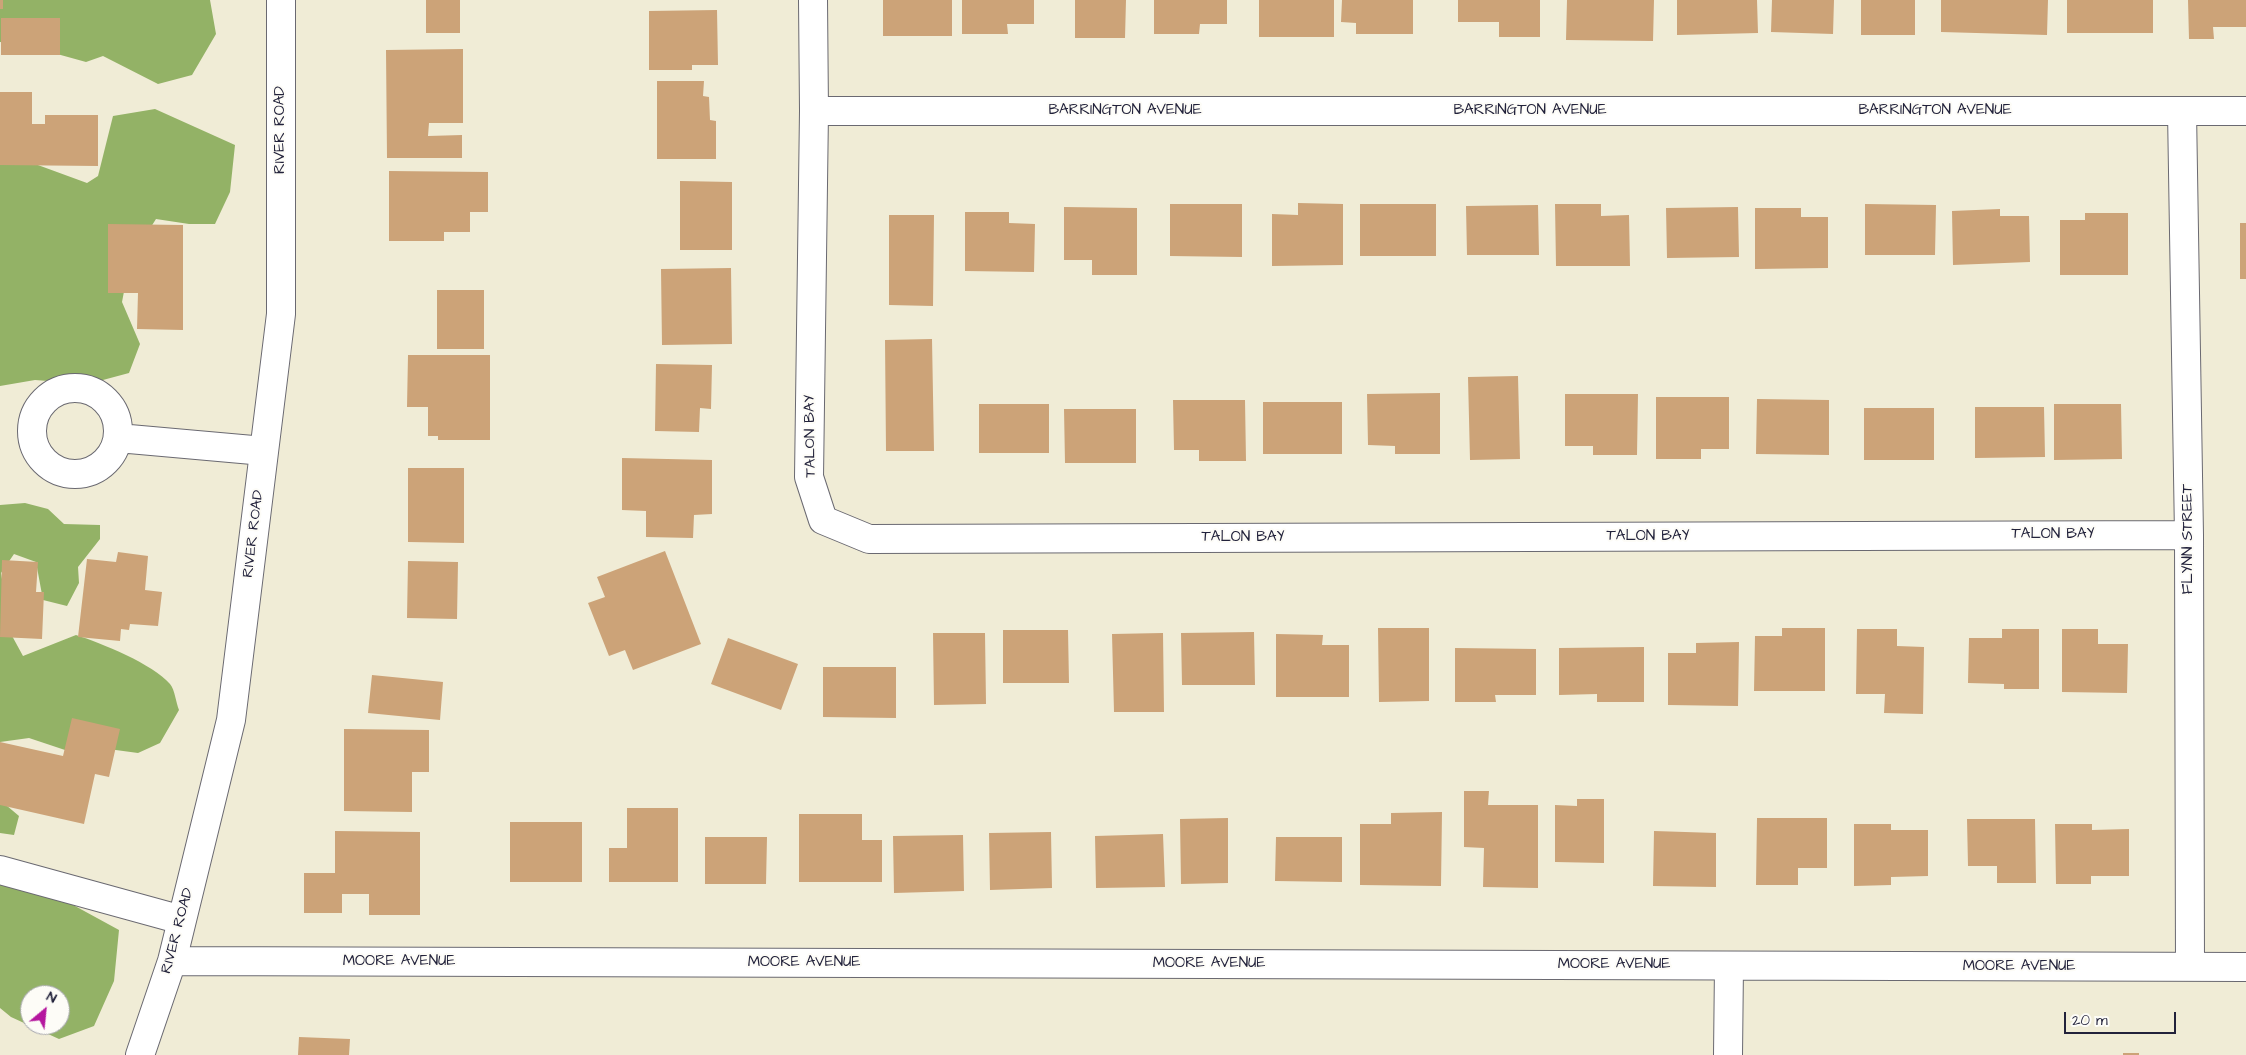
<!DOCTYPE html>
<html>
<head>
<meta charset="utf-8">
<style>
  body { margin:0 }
  #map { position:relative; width:2246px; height:1055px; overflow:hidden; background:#f0ecd6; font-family:"Architects Daughter",sans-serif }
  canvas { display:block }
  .north { position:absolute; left:20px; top:985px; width:50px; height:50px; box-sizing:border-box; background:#fdfcf7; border:1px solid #a5a5ac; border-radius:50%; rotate:28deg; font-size:14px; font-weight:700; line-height:20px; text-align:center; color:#22223b }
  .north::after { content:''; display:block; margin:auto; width:18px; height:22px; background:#b5179e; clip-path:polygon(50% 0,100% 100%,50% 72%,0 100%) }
  .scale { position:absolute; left:2064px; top:1012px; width:112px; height:22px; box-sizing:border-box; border:2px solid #22223b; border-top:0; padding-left:6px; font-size:15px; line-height:18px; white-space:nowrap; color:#22223b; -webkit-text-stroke:4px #fdfcf7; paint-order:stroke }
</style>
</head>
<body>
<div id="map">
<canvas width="2246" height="1055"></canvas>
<div class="north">N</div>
<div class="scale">20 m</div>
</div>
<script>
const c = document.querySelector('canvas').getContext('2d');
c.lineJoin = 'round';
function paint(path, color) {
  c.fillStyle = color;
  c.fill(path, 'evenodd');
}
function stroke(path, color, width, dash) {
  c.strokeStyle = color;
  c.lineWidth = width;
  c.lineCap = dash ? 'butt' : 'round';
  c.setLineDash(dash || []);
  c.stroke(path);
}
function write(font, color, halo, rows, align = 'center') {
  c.font = font + ' "Architects Daughter",sans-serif';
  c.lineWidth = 4;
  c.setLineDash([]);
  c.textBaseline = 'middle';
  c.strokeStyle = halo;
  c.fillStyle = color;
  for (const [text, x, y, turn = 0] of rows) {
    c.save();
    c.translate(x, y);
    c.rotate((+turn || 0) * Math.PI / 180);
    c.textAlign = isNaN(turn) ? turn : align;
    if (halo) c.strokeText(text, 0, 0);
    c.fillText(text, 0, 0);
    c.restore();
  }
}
paint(new Path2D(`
  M0,0H210L216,34L192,75L158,84L103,56L86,62L21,44L0,42Z
  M155,109L235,145L230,192L215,224H189L156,219L130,260L122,302L140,344L129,373L88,384L35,380L0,386V161L16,157L87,183L98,176L113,116Z
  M25,503L48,509L64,524L100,525V539L78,567L79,583L67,606L43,600L36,562L14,554L1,573L11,634L23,656L76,635C101,643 153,664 170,684C175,690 176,703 179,710L160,743L138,753L101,748L71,752L29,738L0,742V505Z
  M0,800L19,816L14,835L0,833Z
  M0,883L64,900L119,930L114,981L94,1026L59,1039L11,1017L0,1008ZM30,995H60V1025H30Z`), '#93b266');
paint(new Path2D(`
  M0,0H3V9H0Z
  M426,0H460V33H426Z
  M883,0H952V36H883Z
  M962,0H1034V24H1007L1008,34H962Z
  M1075,0H1126L1125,38H1075Z
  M1154,0H1227V24H1200L1199,34H1154Z
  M1259,0H1334V37H1259Z
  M1342,0H1413V34H1356V23L1341,22Z
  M1458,0H1540V37H1499V22H1458Z
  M1567,0H1654L1653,41L1566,40Z
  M1677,0H1757L1758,33L1677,35Z
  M1772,0H1834L1833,34L1771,32Z
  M1861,0H1915V35H1861Z
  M1941,0H2048L2047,35L1941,32Z
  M2067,0H2153V33H2067Z
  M2188,0H2246V27H2213L2214,39H2189Z
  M717,10L718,65H692V70H649V11Z
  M1,18H60V55H1Z
  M463,49V123H429L428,136L462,135V158H387L386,50Z
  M657,81H704L703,96L709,97L710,120L716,121V159H657Z
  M0,92H32V124H45V115H98V166L0,165Z
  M389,171L488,172V212H470V232H444V241H389Z
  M680,181L732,182V250H680Z
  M1298,203L1343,204V265L1272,266V214L1298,215Z
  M1170,204H1242V257L1170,256Z
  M1360,204H1436V256H1360Z
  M1555,204H1601V216L1629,215L1630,266H1556Z
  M1865,204L1936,205L1935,255H1865Z
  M1538,205L1539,255H1467L1466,206Z
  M1064,207L1137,208V275H1092V260H1064Z
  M1738,207L1739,257L1667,258L1666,208Z
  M1755,208H1801V217H1828V268L1755,269Z
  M2000,209V216H2029L2030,262L1953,265L1952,211Z
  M965,212H1009V223L1035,224L1034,272L965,271Z
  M2085,213H2128V275H2060V220H2085Z
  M889,215H934L933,306L889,305Z
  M2240,223H2246V279H2240Z
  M108,224L183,225V330L137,329L138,293H108Z
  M731,268L732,344L662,345L661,269Z
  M437,290H484V349H437Z
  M932,339L934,451H886L885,340Z
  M408,355H490V440H438V436H428V407H407Z
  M656,364L712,365L711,409L700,408L699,432L655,431Z
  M1518,376L1520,459L1470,460L1468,377Z
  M1440,393V454H1395V446L1368,445L1367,394Z
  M1565,394H1638L1637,455H1593V446H1565Z
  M1656,397H1729V449H1701V459H1656Z
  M1757,399L1829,400V455L1756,454Z
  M1173,400H1245L1246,461H1199V450H1174Z
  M1263,402H1342V454H1263Z
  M979,404H1049V453H979Z
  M2054,404H2121L2122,459L2054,460Z
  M1975,407H2044L2045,457L1975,458Z
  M1864,408H1934V460H1864Z
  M1064,409H1136V463H1065Z
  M622,458L712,460V514L694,515L693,538L646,537V511L622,510Z
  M408,468H464V543L408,542Z
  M665,551L701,644L633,670L625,650L609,656L588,603L605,597L597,577Z
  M118,552L148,556L145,590L162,592L158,626L130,624L129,630L121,629L120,641L78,637L87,559L116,562Z
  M2,560L38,562L36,592H44L42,639L0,637Z
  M408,561L458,562L457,619L407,618Z
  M1378,628H1429V701L1379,702Z
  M1782,628H1825V691H1754L1755,636H1782Z
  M1857,629H1897V646L1924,647L1923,714L1884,713L1885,694H1856Z
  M2002,629H2039V689H2004V684L1968,683L1969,638H2002Z
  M2062,629H2098V644H2128L2127,693L2062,692Z
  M1003,630H1068L1069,683H1003Z
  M1254,632L1255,685H1182L1181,633Z
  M933,633H985L986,704L934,705Z
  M1163,633L1164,712H1114L1112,634Z
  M1276,634L1323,635L1322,645H1349V697H1276Z
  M728,638L798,664L781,710L711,684Z
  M1739,642L1738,706L1668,705V653H1696V643Z
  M1644,647V702H1597V694L1559,695V648Z
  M1455,648L1536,649V695H1495L1496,702H1455Z
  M823,667H896V718L823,717Z
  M372,675L443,682L440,720L368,713Z
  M72,718L120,729L109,777L95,774L84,824L0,805V742L63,756Z
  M344,729L429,730V772H412V812L344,811Z
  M1464,791H1489L1488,805H1538V888L1483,887L1484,848L1464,847Z
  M1577,799H1604V863L1555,862V805L1577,806Z
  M627,808H678V882H609V848H627Z
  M1442,812L1441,886L1360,885V824H1391V813Z
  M799,814H862V840H882V882H799Z
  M1228,818V883L1181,884L1180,819Z
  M1757,818H1827V868H1798V885H1756Z
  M1967,819H2035L2036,883H1997V866H1968Z
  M510,822H582V882H510Z
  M1854,824H1891V830H1928V876L1891,877V885L1854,886Z
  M2055,824H2092V830L2129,829V876H2091V884H2056Z
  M335,831L420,832V915H369V894H342V913H304V873H335Z
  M1654,831L1716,833V887L1653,886Z
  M1051,832L1052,888L990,890L989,833Z
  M1163,834L1165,887L1096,888L1095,836Z
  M963,835L964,891L894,893L893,836Z
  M705,837H767L766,884H705Z
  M1276,837H1342V882L1275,881Z
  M299,1037L350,1039L349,1055H298Z
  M2123,1053H2139V1055H2123Z`), '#cca378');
const minor = new Path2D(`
  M813,0L814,111L809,477L823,520L869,539L2189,535
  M814,111H2246
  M2182,111L2189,535L2190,967
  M32 431a43 43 0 1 1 86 0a43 43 0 1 1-86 0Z
  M118,438L264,451
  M0,870L182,920
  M172,961L2246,967
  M140,1055L172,961L231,720L281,314V0
  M1728,1055L1729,966`);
stroke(minor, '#6a6971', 30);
stroke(minor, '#fff', 28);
write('15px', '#22223b', '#fdfcf7', [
  ["BARRINGTON AVENUE",1125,111],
  ["BARRINGTON AVENUE",1530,111],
  ["BARRINGTON AVENUE",1935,111],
  ["RIVER ROAD",281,130,-90],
  ["TALON BAY",811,436,-91],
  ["RIVER ROAD",254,534,-83],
  ["TALON BAY",2053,535],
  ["TALON BAY",1648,537],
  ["TALON BAY",1243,538],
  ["FLYNN STREET",2189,539,-90],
  ["RIVER ROAD",178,931,-75],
  ["MOORE AVENUE",399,962],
  ["MOORE AVENUE",804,963],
  ["MOORE AVENUE",1209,964],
  ["MOORE AVENUE",1614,965],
  ["MOORE AVENUE",2019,967]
]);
</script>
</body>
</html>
